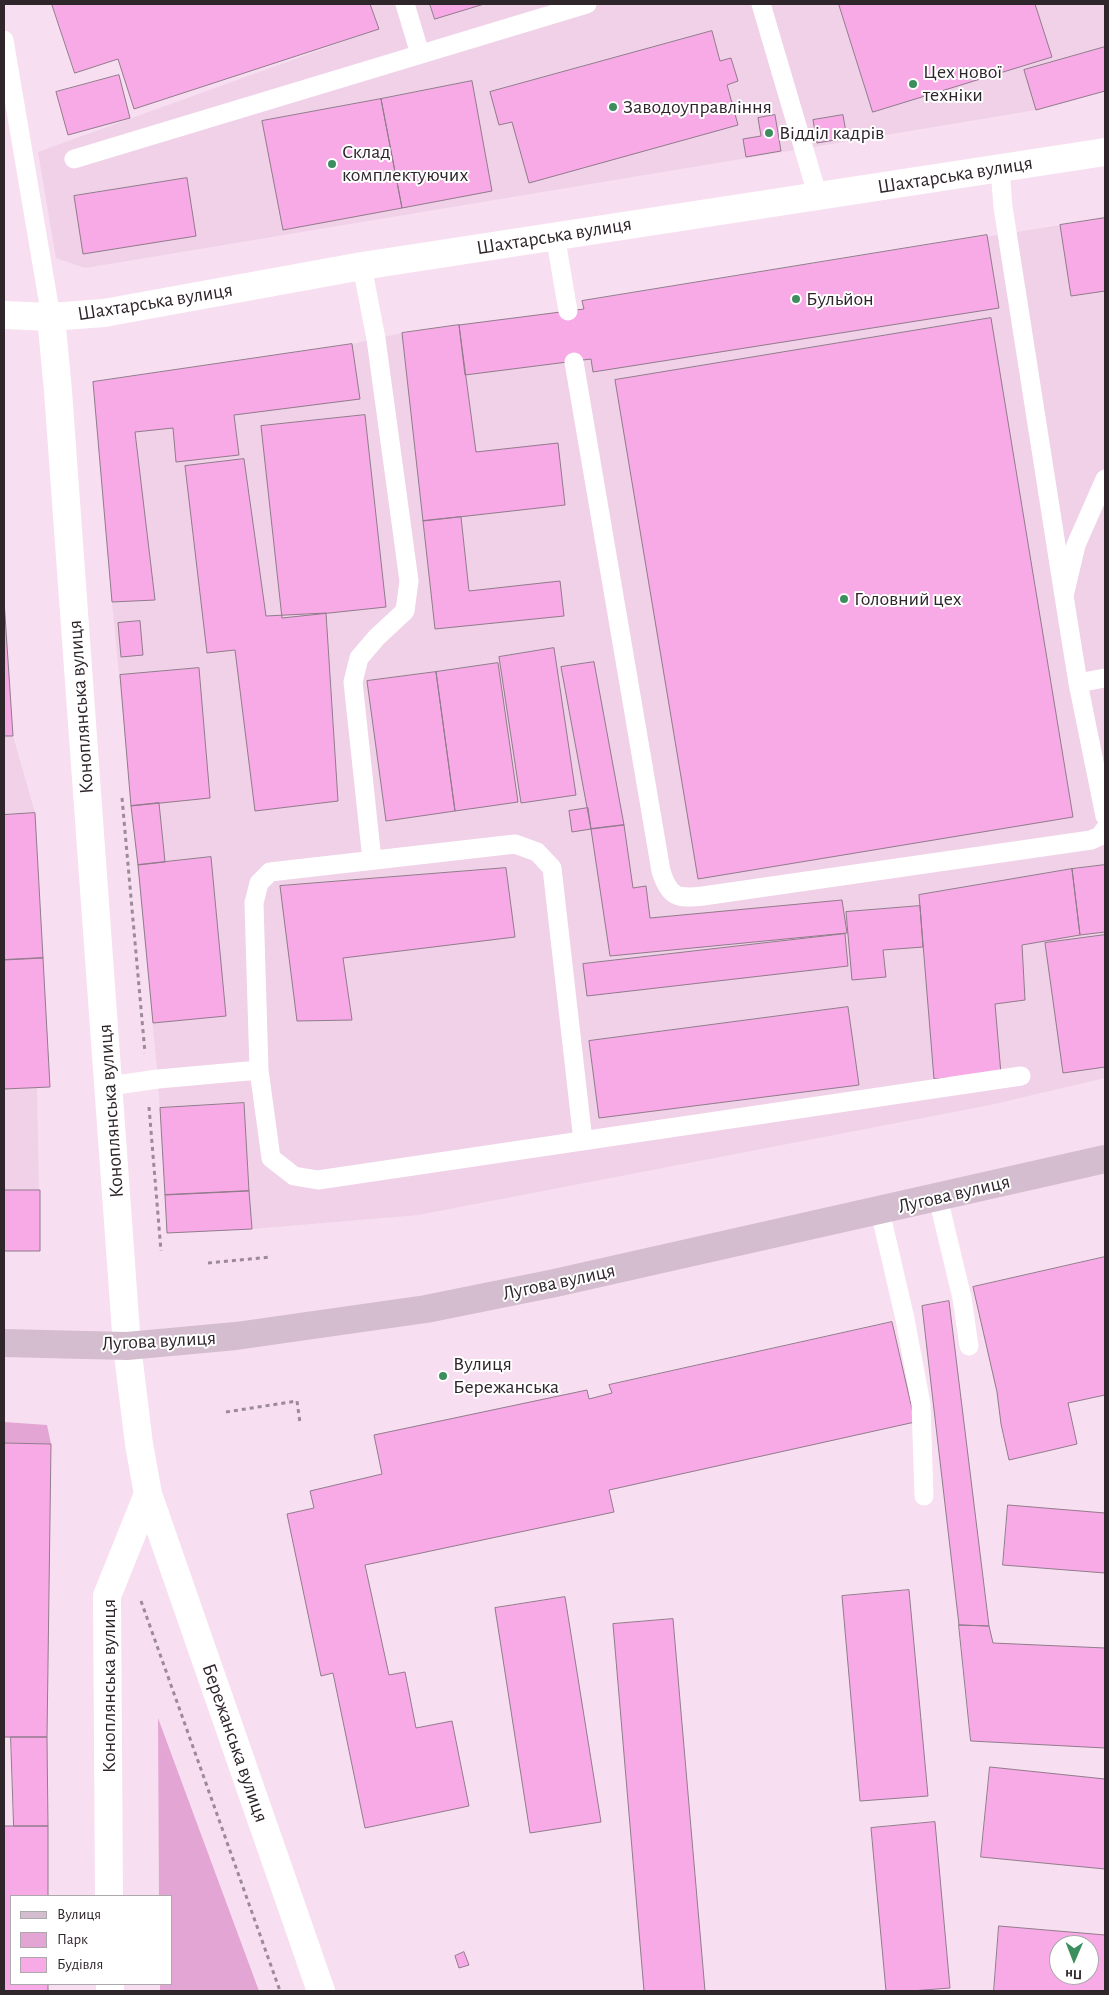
<!DOCTYPE html>
<html>
<head>
<meta charset="utf-8">
<style>
  body { margin:0 }
  #map { position:relative; width:1109px; height:1995px; overflow:hidden; background:#f7def0; font-family:"Alegreya Sans",sans-serif }
  canvas { display:block }
  .frame { position:absolute; inset:0; border:5px solid #2f262c; pointer-events:none }
  .legend { position:absolute; left:10px; top:1895px; width:162px; height:90px; box-sizing:border-box; background:#fff; border:1px solid #aca8ab; margin:0; padding:6px 9px; list-style:none; font-size:15px; color:#2f262c }
  .legend li { display:flex; align-items:center; gap:10px; height:25px }
  .legend b { width:25px; border:1px solid #aca8ab }
  .north { position:absolute; left:1049px; top:1935px; width:50px; height:50px; box-sizing:border-box; background:#fff; border:1px solid #aca8ab; border-radius:50%; rotate:181deg; font-size:14px; font-weight:700; line-height:20px; text-align:center; color:#2f262c }
  .north::after { content:''; display:block; margin:auto; width:18px; height:22px; background:#3d8e5f; clip-path:polygon(50% 0,100% 100%,50% 72%,0 100%) }
</style>
</head>
<body>
<div id="map">
<canvas width="1109" height="1995"></canvas>
<div class="frame"></div>
<ul class="legend">
<li><b style="height:6px;background:#d4bdce"></b>Вулиця</li>
<li><b style="height:14px;background:#e3a6d4"></b>Парк</li>
<li><b style="height:14px;background:#f8aae6"></b>Будівля</li>
</ul>
<div class="north">Пн</div>
</div>
<script>
const c = document.querySelector('canvas').getContext('2d');
c.lineJoin = 'round';
function paint(path, color) {
  c.fillStyle = color;
  c.fill(path, 'evenodd');
}
function stroke(path, color, width, dash) {
  c.strokeStyle = color;
  c.lineWidth = width;
  c.lineCap = dash ? 'butt' : 'round';
  c.setLineDash(dash || []);
  c.stroke(path);
}
function write(font, color, halo, rows, align = 'center') {
  c.font = font + ' "Alegreya Sans",sans-serif';
  c.lineWidth = 4;
  c.setLineDash([]);
  c.textBaseline = 'middle';
  c.strokeStyle = halo;
  c.fillStyle = color;
  for (const [text, x, y, turn = 0] of rows) {
    c.save();
    c.translate(x, y);
    c.rotate((+turn || 0) * Math.PI / 180);
    c.textAlign = isNaN(turn) ? turn : align;
    if (halo) c.strokeText(text, 0, 0);
    c.fillText(text, 0, 0);
    c.restore();
  }
}
paint(new Path2D(`
  M370,4H1105V91L1036,110L85,268L56,258L38,152L378,29Z
  M1105,218V1078L990,1105L418,1215L252,1229L167,1233L158,1079L112,602L93,382L352,344L402,333L583,309L582,301Z
  M4,600L13,736L35,813L50,1087L37,1088L40,1251H4Z`), '#f0d1e8');
paint(new Path2D(`
  M4,1422L47,1425L51,1444L4,1443Z
  M158,1718L259,1991H160V1984H171V1896H159Z`), '#e3a6d4');
const building = new Path2D(`
  M52,4H370L379,29L134,109L118,59L75,73Z
  M430,4H484L435,19Z
  M839,4H1035L1052,57L873,112Z
  M712,31L720,61L731,58L738,81L727,85L738,125L529,183L512,122L499,125L490,92Z
  M1105,47V91L1036,110L1024,70Z
  M119,75L130,118L68,135L56,92Z
  M472,81L492,191L402,208L381,99Z
  M381,99L402,208L283,230L262,121Z
  M775,115L781,151L746,157L743,139L761,136L758,118Z
  M843,115L847,138L817,143L813,120Z
  M187,178L196,236L83,254L74,196Z
  M1105,218V291L1071,296L1060,225Z
  M987,235L999,308L593,372L591,359L465,375L459,325L584,309L582,301Z
  M991,318L1073,817L698,879L615,380Z
  M459,325L476,452L558,443L565,505L423,521L402,333Z
  M352,344L360,399L234,415L239,455L176,462L173,428L135,432L155,600L112,602L93,382Z
  M365,415L386,607L282,618L261,426Z
  M244,459L266,616L326,613L338,801L255,811L235,650L207,653L185,466Z
  M461,517L469,591L560,581L564,616L435,629L423,521Z
  M4,600L13,736H4Z
  M140,621L143,655L121,657L118,623Z
  M554,648L576,795L521,803L499,657Z
  M594,662L624,825L591,829L561,667Z
  M498,663L518,802L455,811L436,672Z
  M199,668L210,798L131,806L120,675Z
  M436,672L455,811L386,821L367,681Z
  M159,803L165,862L138,865L131,806Z
  M588,808L591,829L572,832L569,811Z
  M35,813L43,958L4,960V815Z
  M624,825L633,888L646,886L650,918L842,900L847,933L610,956L591,829Z
  M211,857L226,1016L153,1023L138,865Z
  M1105,865V932L1080,935L1072,869Z
  M506,868L515,937L343,958L352,1020L297,1021L280,886Z
  M1072,869L1080,935L1022,945L1025,1000L995,1004L1001,1074L934,1079L919,895Z
  M920,906L923,947L883,950L886,977L852,980L846,912Z
  M845,934L848,966L587,996L583,964Z
  M1105,935V1067L1063,1073L1045,943Z
  M43,958L50,1087L4,1089V960Z
  M848,1007L859,1085L599,1118L589,1041Z
  M244,1103L249,1191L165,1195L160,1108Z
  M4,1190H40V1251H4Z
  M249,1191L252,1229L167,1233L165,1195Z
  M1105,1257V1395L1068,1403L1077,1444L1009,1460L1001,1424L997,1392L973,1287Z
  M949,1301L989,1626L959,1625L922,1306Z
  M892,1322L915,1422L609,1490L614,1512L365,1565L389,1675L405,1672L416,1728L452,1721L469,1806L365,1828L333,1673L321,1676L287,1514L314,1508L310,1491L382,1474L374,1435L587,1390L589,1399L612,1393L609,1385Z
  M4,1443L51,1444L47,1737H4Z
  M1008,1505L1105,1513V1573L1003,1565Z
  M909,1590L928,1796L860,1801L842,1596Z
  M565,1597L601,1822L530,1833L495,1608Z
  M673,1619L705,1991H644L613,1624Z
  M959,1625L989,1626L993,1643L1105,1648V1748L971,1741Z
  M11,1737H47L48,1826H14Z
  M990,1767L1105,1779V1869L981,1857Z
  M935,1822L950,1988L911,1991H886L871,1828Z
  M4,1826H48V1896H11V1984H48V1991H4Z
  M999,1926L1105,1935V1991H994ZM1059,1945H1089V1975H1059Z
  M464,1952L469,1965L459,1968L455,1956Z`);
paint(building, '#f8aae6');
stroke(building, '#917b8c', 1);
stroke(new Path2D(`
  M122,798L145,1053
  M149,1107L161,1251
  M208,1263L271,1257
  M226,1412L297,1401L300,1423
  M141,1601L280,1991`), '#9c8a97', 3, [4, 4]);
stroke(new Path2D(`
  M405,4L420,54
  M761,4L818,197
  M4,40L51,317
  M74,159L587,4
  M1000,169L1003,207L1064,596
  M555,235L568,311
  M362,266L376,339L409,581L405,611L377,637L359,658L353,682L372,860
  M574,362L661,871C669,897 677,899 703,896L1091,840L1100,836L1105,829
  M1105,479L1076,545L1064,596L1078,683L1105,816
  M1078,683L1105,678
  M109,1086L158,1079L259,1070
  M583,1141L552,868L537,852L515,844L270,872L259,883L254,903L259,1070L271,1158L294,1176L318,1180L1021,1076
  M938,1198L962,1298L969,1346
  M880,1211L905,1319L921,1404L924,1496`), '#fff', 19);
stroke(new Path2D(`
  M4,315L51,317L104,313L362,266L1105,152
  M51,317L58,391L127,1346
  M109,1896L107,1596L148,1494
  M110,1984V1991`), '#fff', 28);
stroke(new Path2D(`
  M127,1346L139,1444L148,1494L321,1991`), '#fff', 28);
stroke(new Path2D(`
  M4,1343L127,1346L236,1336L426,1309L555,1283L1105,1159`), '#d4bdce', 28);
for (const [x, y, r, color] of [
  [913,84,5,"#3d8e5f"],
  [613,107,5,"#3d8e5f"],
  [769,133,5,"#3d8e5f"],
  [332,164,5,"#3d8e5f"],
  [796,299,5,"#3d8e5f"],
  [844,599,5,"#3d8e5f"],
  [443,1376,5,"#3d8e5f"]
]) {
  const dot = new Path2D();
  dot.arc(x, y, r, 0, 2 * Math.PI);
  c.fillStyle = color;
  c.fill(dot);
  stroke(dot, '#fff', 2);
}
write('20px', '#2f262c', '#fff', [
  ["Цех нової",923,72],
  ["техніки",923,95],
  ["Заводоуправління",623,107],
  ["Відділ кадрів",779,133],
  ["Склад",342,152],
  ["комплектуючих",342,175],
  ["Бульйон",806,299],
  ["Головний цех",854,599],
  ["Вулиця",453,1364],
  ["Бережанська",453,1387]
], 'left');
write('20px', '#2f262c', '#fff', [
  ["Шахтарська вулиця",955,175,-9],
  ["Шахтарська вулиця",554,236,-9],
  ["Шахтарська вулиця",155,302,-9],
  ["Коноплянська вулиця",81,707,-94],
  ["Коноплянська вулиця",111,1111,-94],
  ["Лугова вулиця",954,1194,-13],
  ["Лугова вулиця",559,1282,-12],
  ["Лугова вулиця",159,1341,-3],
  ["Коноплянська вулиця",109,1686,-90],
  ["Бережанська вулиця",235,1743,71]
]);
</script>
</body>
</html>
